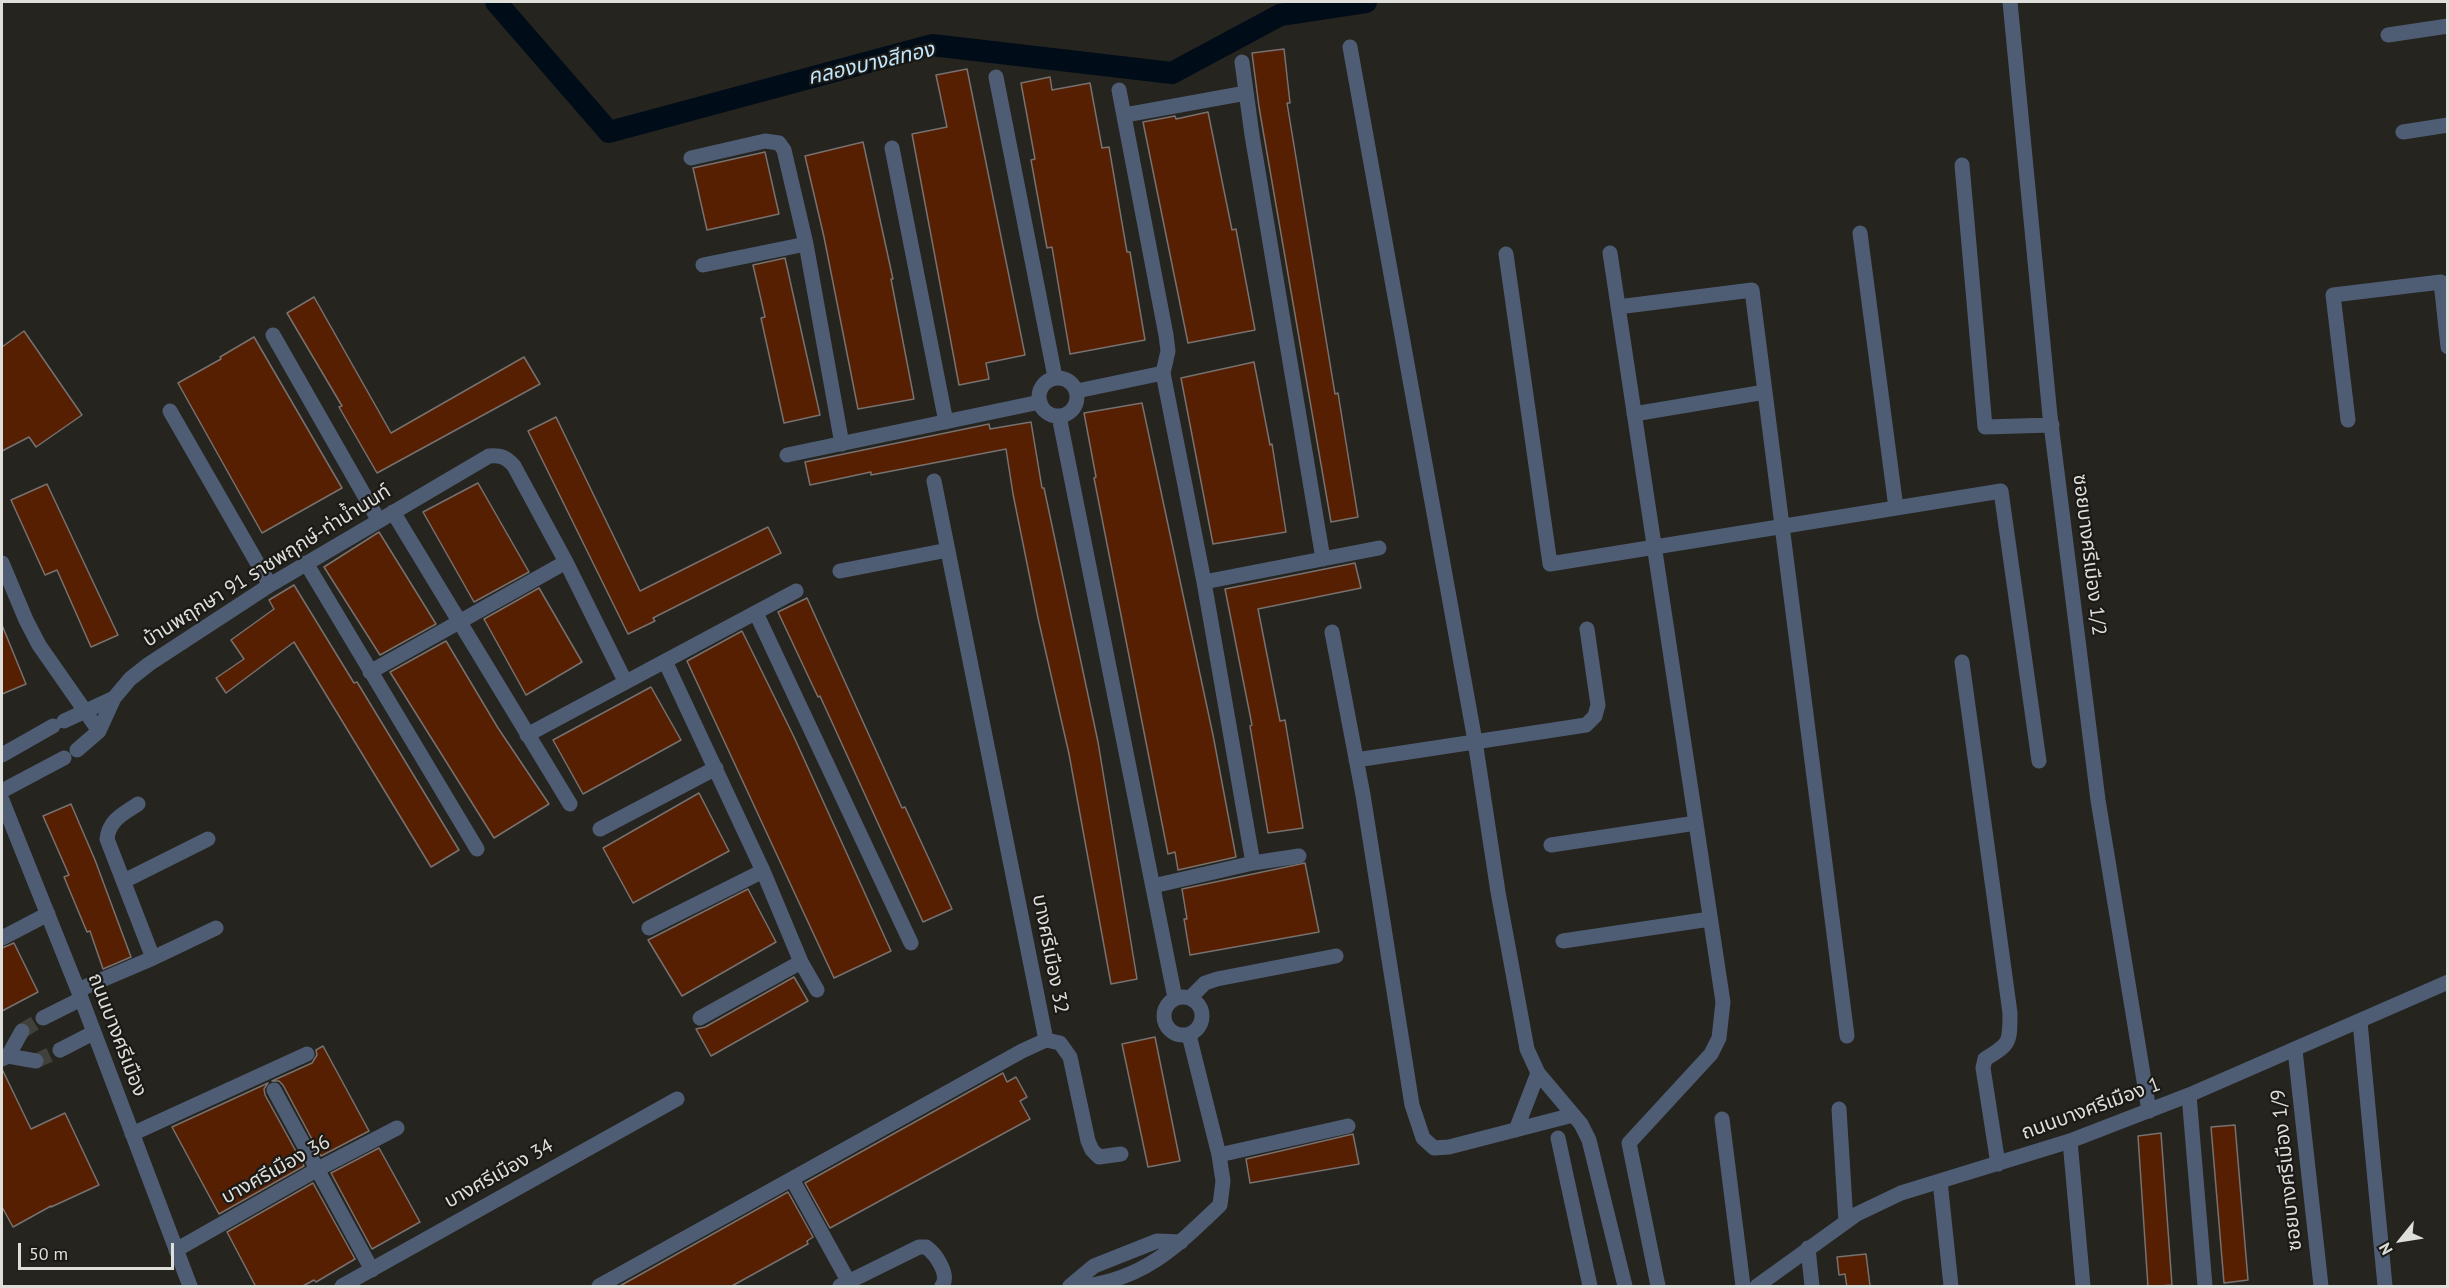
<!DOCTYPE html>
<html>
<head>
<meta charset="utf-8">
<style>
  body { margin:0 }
  #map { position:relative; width:2449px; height:1288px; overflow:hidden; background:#25241f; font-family:"PT Sans",sans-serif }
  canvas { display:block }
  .frame { position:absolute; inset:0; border:3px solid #dededb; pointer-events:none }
  .north { position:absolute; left:2371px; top:1210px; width:60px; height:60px; -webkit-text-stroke:4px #1b1a16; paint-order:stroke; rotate:240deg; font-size:16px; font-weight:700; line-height:24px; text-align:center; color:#dededb }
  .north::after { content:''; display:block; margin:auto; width:21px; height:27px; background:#dededb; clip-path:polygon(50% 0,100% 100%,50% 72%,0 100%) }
  .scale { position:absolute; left:18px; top:1243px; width:156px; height:27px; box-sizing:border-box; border:3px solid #dededb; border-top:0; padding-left:8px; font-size:18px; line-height:21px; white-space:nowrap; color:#dededb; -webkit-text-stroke:4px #1b1a16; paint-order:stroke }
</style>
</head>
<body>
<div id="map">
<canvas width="2449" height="1288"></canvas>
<div class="frame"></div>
<div class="north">N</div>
<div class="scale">50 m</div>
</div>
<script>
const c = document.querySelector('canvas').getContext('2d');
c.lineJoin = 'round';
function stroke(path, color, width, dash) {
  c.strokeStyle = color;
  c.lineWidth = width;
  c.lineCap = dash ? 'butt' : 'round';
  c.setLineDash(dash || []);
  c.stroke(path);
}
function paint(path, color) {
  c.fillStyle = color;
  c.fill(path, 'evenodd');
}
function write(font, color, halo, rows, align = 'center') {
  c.font = font + ' "PT Sans","Noto Sans Thai",sans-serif';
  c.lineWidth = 4.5;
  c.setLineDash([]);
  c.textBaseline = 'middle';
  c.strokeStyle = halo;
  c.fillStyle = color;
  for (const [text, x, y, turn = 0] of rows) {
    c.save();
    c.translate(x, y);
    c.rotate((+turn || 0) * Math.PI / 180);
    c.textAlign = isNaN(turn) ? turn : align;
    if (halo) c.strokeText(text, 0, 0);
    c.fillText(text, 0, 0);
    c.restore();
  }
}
stroke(new Path2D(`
  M496,2L609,132L932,45L1172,73L1280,15L1366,2`), '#000c18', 22);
const building = new Path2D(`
  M1284,49L1290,103H1287L1335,394L1338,393L1358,517L1331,522L1259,107L1252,53Z
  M967,69L1025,355L986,363L989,379L959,385L912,134L947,127L936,75Z
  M1050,77L1052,90L1090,83L1102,148L1109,147L1127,252H1130L1145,340L1070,354L1052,247L1047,248L1031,160L1035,159L1021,83Z
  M1208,112L1232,230L1236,229L1255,330L1188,343L1143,122L1175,116L1176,119Z
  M863,142L893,279H891L914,399L858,409L824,237L805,156Z
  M765,152L779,214L707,230L693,168Z
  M785,258L820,415L784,423L761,318L765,317L753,265Z
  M314,297L391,433L524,357L540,384L377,473L339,407L342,406L287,313Z
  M24,331L82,415L36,447L29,437L2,451V347Z
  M254,337L342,488L262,533L178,383L221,359L220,357Z
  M1254,362L1270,445L1272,444L1286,532L1213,544L1181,378Z
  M1142,403L1213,735L1236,857L1178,870L1175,852L1168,854L1094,478L1096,477L1084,413Z
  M556,417L640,591L768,527L781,553L653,618L655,621L628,634L528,431Z
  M1031,422L1042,488H1044L1098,742L1137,979L1111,984L1069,754L1038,618L1013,494L1006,449L871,475V472L810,485L805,462L989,424L990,429Z
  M478,483L529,572L474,602L423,512Z
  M47,484L118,635L91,647L57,570L45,575L11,500Z
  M379,532L436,624L380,655L324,567Z
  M1355,563L1361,588L1258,609L1280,721L1285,720L1303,828L1268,833L1250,726L1252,725L1225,589Z
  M294,585L354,683L357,682L459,850L431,867L294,642L226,693L216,678L244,659L231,640L274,609L269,600Z
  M539,588L582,662L526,695L484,619Z
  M807,598L902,808L905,807L952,909L923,922L820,696L818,697L778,612Z
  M2,625L26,684L2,694Z
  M742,631L794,737L891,951L834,978L687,661Z
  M446,641L498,728L549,804L494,838L390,672Z
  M651,687L681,740L583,794L553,740Z
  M699,793L729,851L633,903L603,848Z
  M71,804L95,860L131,957L103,969L90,931L87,932L64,877L69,875L43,816Z
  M1305,863L1319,932L1190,955L1184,919H1187L1182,889Z
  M748,889L776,942L682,996L648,940Z
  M14,943L38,992L2,1011V948Z
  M794,977L808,1001L711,1056L696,1029L705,1027Z
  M1155,1037L1180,1161L1148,1167L1122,1044Z
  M323,1046L369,1131L321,1156L283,1085L279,1081H272L312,1063L317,1055L316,1050Z
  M2,1069L31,1129L65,1113L99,1185L51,1207V1206L13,1227L2,1207Z
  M1003,1073L1007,1082L1016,1077L1027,1097L1020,1101L1030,1119L830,1228L805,1183Z
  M268,1083L264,1089L265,1095L304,1166L219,1214L172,1127Z
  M2235,1125L2248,1280L2224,1283L2211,1127Z
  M2161,1133L2172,1285L2148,1287L2138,1136Z
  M1353,1134L1359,1164L1250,1183L1246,1159Z
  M379,1148L420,1222L372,1249L331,1173Z
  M313,1183L355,1259L316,1282L314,1280L301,1287H256L227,1232Z
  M788,1192L813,1237L807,1241L808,1244L730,1287H618Z
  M1866,1254L1870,1286L1847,1287L1845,1274L1839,1275L1837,1257Z`);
paint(building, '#571f02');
stroke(building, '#77716f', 1.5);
stroke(new Path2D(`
  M22,1031L43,1018
  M36,1061L60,1050`), '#41403b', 15, [15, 8]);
stroke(new Path2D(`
  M2010,2L2050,416L2098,800L2149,1111
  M2388,35L2448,26
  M1350,47L1475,741L1498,892L1527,1049L1538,1073L1581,1124L1589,1140L1625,1286
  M1242,62L1252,135L1323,559
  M996,77L1055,377
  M1119,90L1166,335L1168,351L1163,373L1204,582L1253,863
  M1125,115L1246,93
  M2403,132L2448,125
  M892,148L946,422
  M691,158L765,141L779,143L784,150L806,244L842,444
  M1962,165L1985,427L2052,425
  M1860,233L1896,508
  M1610,253L1723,1002L1719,1038L1711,1054L1629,1143L1658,1286
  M1506,254L1550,564L2001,491L2039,761
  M703,265L806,244
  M1618,307L1752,290L1847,1036
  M273,335L379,521
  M1039 397a19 19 0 1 1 38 0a19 19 0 1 1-38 0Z
  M1077,391L1163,373
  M170,411L270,585
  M1634,414L1765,392
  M1059,416L1175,998
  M2348,420L2333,295L2441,282L2448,347
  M787,455L1040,402
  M393,512L570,804
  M2,563L26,620L39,645L99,731
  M306,563L477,849
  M840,571L948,550
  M1204,582L1379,548
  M756,613L911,943
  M1332,632L1363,795L1412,1105L1423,1138L1434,1148L1449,1147L1573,1115
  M665,661L763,871L801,962L817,990
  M1962,662L2010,1013C2010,1043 2010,1044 1985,1059L1983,1068L1998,1164
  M370,672L566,562
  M64,721L114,698
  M527,735L796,591
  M77,750L99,731L114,698L130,679L149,664L270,585L489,456C501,455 506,457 514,466L566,562L625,681
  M2,755L53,726
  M1356,760L1586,725L1595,716L1598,705L1587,629
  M2,791L64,758
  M2,800L78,990L190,1286
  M600,829L716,768
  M1551,845L1696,823
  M124,881L208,839
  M1153,886L1253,863L1299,856
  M649,928L763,871
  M2,938L48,914
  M1563,941L1710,919
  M153,958L216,928
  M78,990L153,958L107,839C109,820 123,814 138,804
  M1164 1016a19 19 0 1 1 38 0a19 19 0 1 1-38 0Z
  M1190,998L1205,983L1217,979L1336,956
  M43,1018L81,999
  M700,1018L801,962
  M2360,1022L2385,1286
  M1046,1040L1060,1043L1070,1057L1088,1141L1092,1150L1099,1157L1121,1154
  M60,1050L93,1033
  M2295,1050L2321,1286
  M8,1056L36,1061
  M2,1059L8,1056L22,1031
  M274,1090L372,1270
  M2189,1095L2205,1286
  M1839,1109L1846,1222
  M1722,1119L1743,1286
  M1516,1130L1538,1073
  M132,1134L307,1054
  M1558,1138L1590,1286
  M2070,1141L2083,1286
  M1219,1155L1348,1126
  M792,1179L851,1286
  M1940,1181L1951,1286
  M1808,1248L1812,1286
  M176,1250L318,1169L397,1128
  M342,1286L677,1099
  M599,1286L1022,1051L1046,1040L934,481
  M840,1286L919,1247H926C936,1254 950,1275 942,1286
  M1070,1286L1094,1266L1157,1241L1181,1242
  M1085,1286C1146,1278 1178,1245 1220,1205L1223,1181L1219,1155L1189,1035
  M1757,1286L1857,1214L1901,1193L2070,1141L2189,1095L2448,982`), '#4e5d74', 15);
write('20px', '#dededb', '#1b1a16', [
  ["ซอยบางศรีเมือง 1/2",2089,555,83],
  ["บ้านพฤกษา 91 ราชพฤกษ์-ท่าน้ำนนท์",267,566,-32],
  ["บางศรีเมือง 32",1050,954,79],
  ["ถนนบางศรีเมือง",117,1035,69],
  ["ถนนบางศรีเมือง 1",2091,1109,-20],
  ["บางศรีเมือง 36",276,1170,-29],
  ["ซอยบางศรีเมือง 1/9",2287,1170,-96],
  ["บางศรีเมือง 34",499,1174,-29]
]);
write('italic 21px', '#c2e7fd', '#1b1a16', [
  ["คลองบางสีทอง",871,64,-13]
]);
</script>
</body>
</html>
